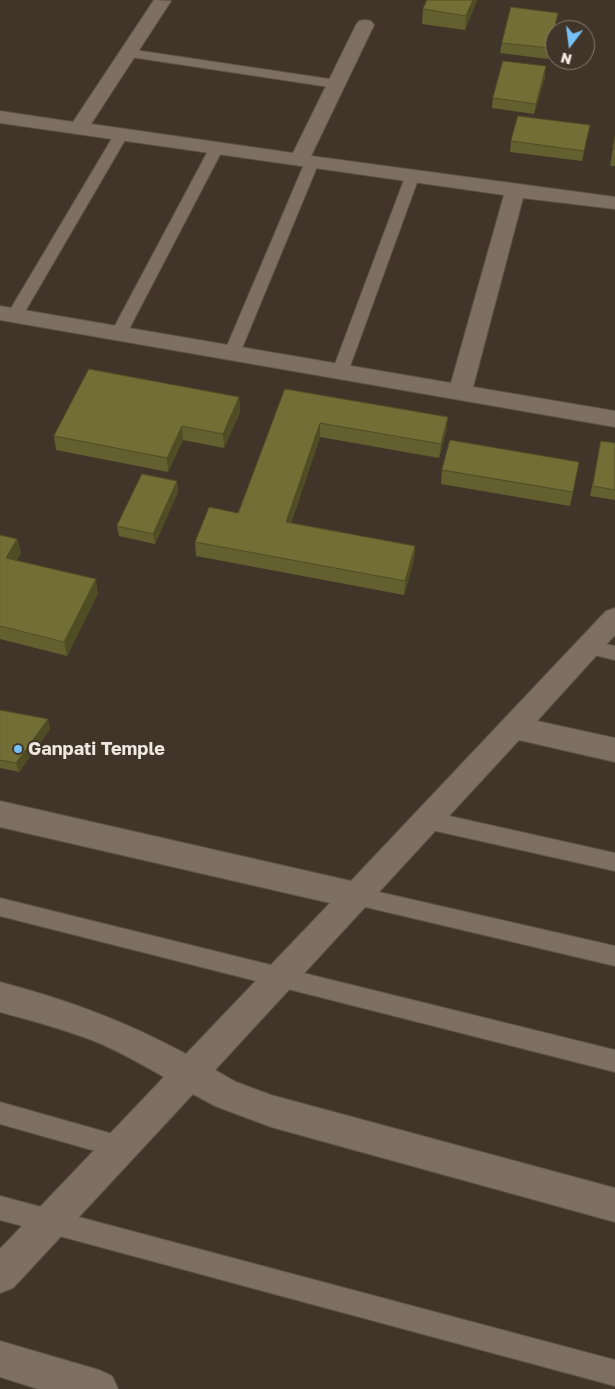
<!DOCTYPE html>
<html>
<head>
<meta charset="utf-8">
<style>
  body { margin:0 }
  #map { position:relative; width:615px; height:1389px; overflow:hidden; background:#413529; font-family:"Golos Text",sans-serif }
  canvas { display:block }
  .north { position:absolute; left:545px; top:20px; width:50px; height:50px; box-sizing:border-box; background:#413529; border:1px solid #877d72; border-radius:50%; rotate:195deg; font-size:14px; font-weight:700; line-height:20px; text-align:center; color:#f0e8e0 }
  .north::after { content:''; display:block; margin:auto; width:18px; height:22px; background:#76c0f7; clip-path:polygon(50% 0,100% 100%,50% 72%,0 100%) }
</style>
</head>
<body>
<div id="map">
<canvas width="615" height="1389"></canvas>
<div class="north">N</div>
</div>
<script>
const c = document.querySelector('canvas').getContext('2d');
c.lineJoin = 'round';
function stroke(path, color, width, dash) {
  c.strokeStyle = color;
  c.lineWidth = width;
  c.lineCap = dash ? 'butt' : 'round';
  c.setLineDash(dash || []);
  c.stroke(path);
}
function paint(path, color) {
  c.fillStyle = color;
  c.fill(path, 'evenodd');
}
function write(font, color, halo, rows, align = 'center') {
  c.font = font + ' "Golos Text",sans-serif';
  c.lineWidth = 4;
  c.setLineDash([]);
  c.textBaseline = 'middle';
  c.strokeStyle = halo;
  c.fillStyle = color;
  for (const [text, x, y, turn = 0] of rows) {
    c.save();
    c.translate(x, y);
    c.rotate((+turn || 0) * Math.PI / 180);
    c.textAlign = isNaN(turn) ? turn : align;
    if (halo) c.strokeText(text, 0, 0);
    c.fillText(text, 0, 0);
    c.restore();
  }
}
const service = new Path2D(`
  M128,49L336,80L342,84L336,88L124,56L122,53Z
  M121,131L128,135L23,315L20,318H10L7,315L114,135Z
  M216,145L223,149L127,333L124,337H114L111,333L209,149Z
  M312,158L319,162L240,353L237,357L232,358L227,357L224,353L305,162Z
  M412,173L419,177L348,372L346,376L340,377L334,376L332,372L405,177Z
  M588,640L615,646V660L582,652L579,647L582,642Z
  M427,811L615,853V871L427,829L420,826L417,820L420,814Z
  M357,887L615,946V966L357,905L350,903L347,896L350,889Z
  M0,898L615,1050V1072L0,916Z
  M0,1102L120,1136L128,1139L132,1147L128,1155L120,1158L0,1124Z
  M0,1196L615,1360V1386L0,1220Z`);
const minor = new Path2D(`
  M154,0L171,1L91,124L293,153L356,25L359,21L365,20L371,21L374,25L311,156L615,197V209L523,198L473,387L615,411V427L0,320V306L451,383L504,195L0,123V111L73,122Z
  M615,608V635L537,721L615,738V762L519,740L215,1070L236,1082L271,1095L615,1188V1222L271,1127L215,1106L193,1094L13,1288L0,1293V1249L164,1077C143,1065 122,1053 99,1043C67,1030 33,1021 0,1012V982C68,1000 125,1021 186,1054L330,903L0,827V801L351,881L606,611Z
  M0,1341L99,1370L112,1376L118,1389H38L0,1377Z`);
stroke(service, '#5b5247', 2);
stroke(minor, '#5b5247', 2);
paint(service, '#7d7062');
paint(minor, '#7d7062');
paint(new Path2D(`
  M477,0L465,30L422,24L423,9Z
  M556,23L548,59L500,53L502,43Z
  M545,77L534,114L492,108L493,98Z
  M590,125L582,161L510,152L511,141Z
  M615,134V166H610Z
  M285,389L448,417L446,432L439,458L320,437L291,523L415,546L414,560L404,595L196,556L195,542L238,513Z
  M239,397L240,412L224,448L183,440L168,472L56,450L54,436Z
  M601,441L615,443V500L590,496Z
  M442,470L573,492L570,506L441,484Z
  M177,481L178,492L155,544L119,536L117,526Z
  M0,535L17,539L21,553L16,560L98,593L67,656L0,639Z
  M0,710L50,729L19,772L0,768Z`), '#635f2e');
paint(new Path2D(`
  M473,0H477L465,30L466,16Z
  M546,66L545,77L534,114L536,104Z
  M239,397L240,412L224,448L223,434Z
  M448,417L446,432L439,458L441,444Z
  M320,423V437L286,536V522Z
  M182,426L183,440L168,472L167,458Z
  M177,481L178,492L155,544L153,534Z
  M17,539L21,553L10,572L6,558Z
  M415,546L414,560L404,595L405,581Z
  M96,579L98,593L67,656L64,642Z
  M48,719L50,729L19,772L16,763Z`), '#504d25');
const building = new Path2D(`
  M427,0H473L466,16L423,9Z
  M511,7L558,13L550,48L502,43Z
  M503,61L546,66L536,104L493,98Z
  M518,116L590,125L584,151L511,141Z
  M615,137V148H613Z
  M89,369L239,397L223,434L182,426L167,458L54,436Z
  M285,389L448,417L441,444L320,423L286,522L415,546L405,581L195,542L209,507L238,513Z
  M450,440L579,462L573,492L442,470Z
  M601,441L615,443V490L593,486Z
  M142,474L177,481L153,534L117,526Z
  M0,535L17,539L6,558L96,579L64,642L0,626Z
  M0,710L48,719L16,763L0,760Z`);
paint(building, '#736e35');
stroke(building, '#504d25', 1);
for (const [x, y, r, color] of [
  [18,749,5,"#76c0f7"]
]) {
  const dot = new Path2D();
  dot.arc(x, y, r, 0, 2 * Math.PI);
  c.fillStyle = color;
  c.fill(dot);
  stroke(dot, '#413529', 2);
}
write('bold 18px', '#f0e8e0', '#413529', [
  ["Ganpati Temple",28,749]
], 'left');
</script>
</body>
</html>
